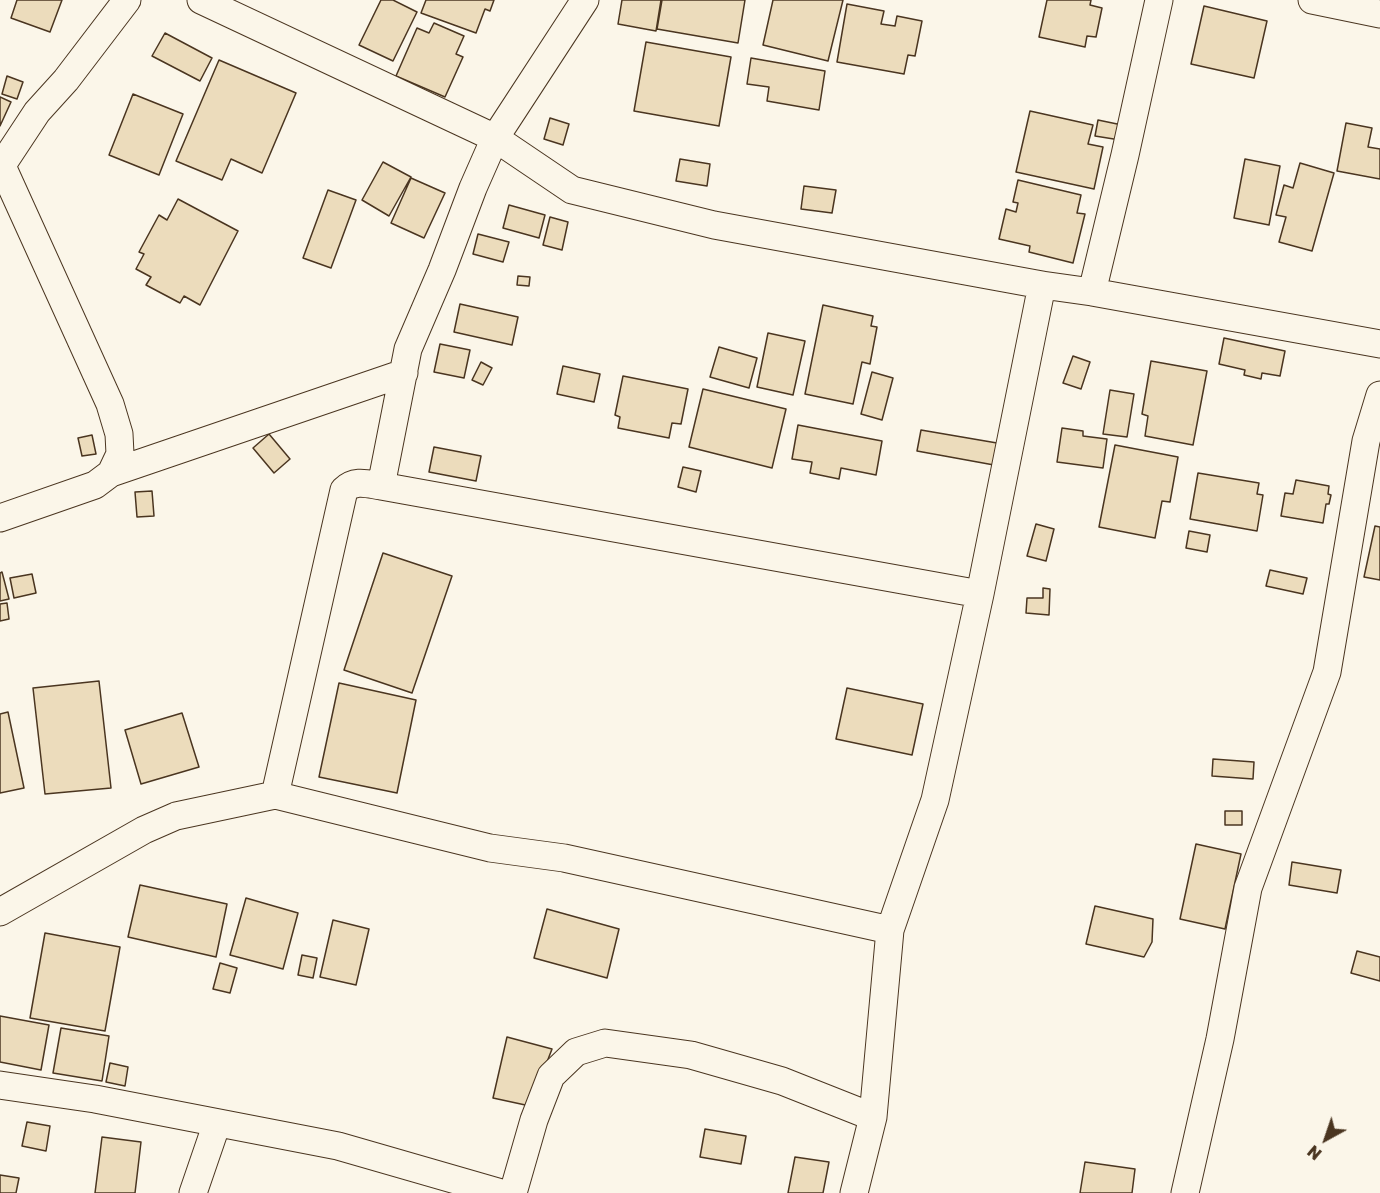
<!DOCTYPE html>
<html>
<head>
<meta charset="utf-8">
<style>
  body { margin:0 }
  #map { position:relative; width:1380px; height:1193px; overflow:hidden; background:#fbf6e9; font-family:"Golos Text",sans-serif }
  canvas { display:block }
  .north { position:absolute; left:1296px; top:1109px; width:60px; height:60px; -webkit-text-stroke:4px #fbf6e9; paint-order:stroke; rotate:220deg; font-size:16px; font-weight:700; line-height:24px; text-align:center; color:#4a3520 }
  .north::after { content:''; display:block; margin:auto; width:21px; height:27px; background:#4a3520; clip-path:polygon(50% 0,100% 100%,50% 72%,0 100%) }
</style>
</head>
<body>
<div id="map">
<canvas width="1380" height="1193"></canvas>
<div class="north">N</div>
</div>
<script>
const c = document.querySelector('canvas').getContext('2d');
c.lineJoin = 'round';
function paint(path, color) {
  c.fillStyle = color;
  c.fill(path, 'evenodd');
}
function stroke(path, color, width, dash) {
  c.strokeStyle = color;
  c.lineWidth = width;
  c.lineCap = dash ? 'butt' : 'round';
  c.setLineDash(dash || []);
  c.stroke(path);
}
const building = new Path2D(`
  M17,0H62L50,32L11,18Z
  M381,0H393L417,12L393,61L359,45Z
  M426,0H494L490,11L485,9L476,33L421,13Z
  M622,0H661L656,31L618,24Z
  M662,0H745L738,43L657,29Z
  M773,0H843L828,61L763,45Z
  M1047,0H1091L1090,5L1102,8L1096,37L1087,36L1085,47L1039,37Z
  M847,4L884,11L881,24L895,26L897,16L922,21L915,56L908,55L904,74L837,62Z
  M1204,6L1267,21L1254,78L1191,64Z
  M434,23L464,36L456,54L463,57L445,97L396,76L417,28L429,33Z
  M165,33L212,58L200,81L152,56Z
  M646,42L731,57L719,126L634,111Z
  M751,58L825,71L819,110L767,101L769,87L747,84Z
  M219,60L296,93L262,173L231,159L222,180L176,161Z
  M7,76L23,82L17,99L2,94Z
  M133,94L183,114L159,175L109,155Z
  M0,97L11,102L0,126Z
  M1030,111L1093,125L1088,144L1103,147L1094,189L1016,172Z
  M550,118L569,124L563,145L544,139Z
  M1098,120L1122,125L1120,140L1095,136Z
  M1346,123L1372,128L1368,147L1380,149V179L1337,171Z
  M680,159L710,164L707,186L676,181Z
  M1245,159L1280,166L1269,225L1234,218Z
  M383,162L411,177L389,216L362,200Z
  M1300,163L1334,173L1312,251L1279,242L1286,217L1276,215L1284,185L1293,188Z
  M411,178L445,193L424,238L391,223Z
  M1018,180L1081,195L1077,213L1085,214L1073,263L1029,252L1030,246L999,239L1006,209L1016,212L1018,203L1013,202Z
  M804,186L836,190L832,213L801,209Z
  M328,190L356,200L331,268L303,258Z
  M178,199L238,231L200,305L184,296L180,303L146,285L151,277L136,269L144,254L139,252L159,215L167,220Z
  M509,205L545,215L539,238L503,228Z
  M550,217L568,222L562,250L543,245Z
  M478,234L509,242L503,262L473,254Z
  M518,276L530,277L529,286L517,285Z
  M460,304L518,317L512,345L454,332Z
  M823,305L873,316L871,326L877,327L870,364L862,362L853,404L805,394Z
  M768,333L805,341L793,395L757,387Z
  M1224,338L1285,351L1280,376L1262,373L1261,379L1244,375L1245,370L1219,364Z
  M440,344L470,350L464,378L434,372Z
  M719,347L757,358L749,388L710,377Z
  M1073,356L1090,362L1081,389L1063,383Z
  M1151,361L1207,371L1193,445L1145,436L1148,416L1142,414Z
  M481,362L492,368L483,385L472,380Z
  M563,366L600,374L594,402L557,394Z
  M872,372L893,378L882,420L861,414Z
  M623,376L688,389L681,424L672,423L669,438L618,428L620,417L615,415Z
  M703,389L786,409L772,468L689,447Z
  M1110,390L1134,394L1127,437L1103,434Z
  M798,425L882,441L876,475L841,468L839,479L810,473L812,462L792,459Z
  M1062,428L1083,431V436L1107,439L1103,468L1057,462Z
  M921,430L997,443L994,465L917,451Z
  M269,434L290,459L274,473L253,448Z
  M92,435L96,454L82,456L78,438Z
  M1115,445L1178,457L1170,502L1162,501L1155,538L1099,527Z
  M434,447L481,456L476,481L429,472Z
  M683,467L701,471L696,492L678,487Z
  M1198,473L1259,483L1257,494L1263,495L1257,531L1190,519Z
  M1296,480L1329,486L1328,494L1331,495L1329,504H1326L1323,523L1281,516L1285,493L1293,494Z
  M152,491L154,516L137,517L135,492Z
  M1036,524L1054,529L1046,561L1027,556Z
  M1375,526L1380,527V580L1364,577Z
  M1189,531L1210,535L1207,552L1186,548Z
  M383,553L452,576L412,693L344,670Z
  M1270,570L1307,578L1303,594L1266,586Z
  M2,572L9,599L0,601V573Z
  M32,574L36,593L14,598L10,578Z
  M1043,588L1050,589L1049,615L1026,613L1027,598H1043Z
  M7,603L9,619L0,621V604Z
  M99,681L111,788L45,794L33,688Z
  M339,683L416,700L397,793L319,777Z
  M847,688L923,704L912,755L836,739Z
  M8,712L24,788L0,793V714Z
  M182,713L199,767L141,784L125,730Z
  M1213,759L1254,762L1253,779L1212,776Z
  M1225,811H1242V825H1225Z
  M1196,844L1241,854L1225,929L1180,919Z
  M1292,862L1341,870L1337,893L1289,885Z
  M140,885L227,904L216,957L128,937Z
  M246,898L298,913L283,969L230,955Z
  M1095,906L1153,919L1152,942L1144,957L1086,944Z
  M547,909L619,929L607,978L534,958Z
  M333,920L369,929L356,985L320,977Z
  M45,933L120,947L105,1031L30,1018Z
  M1357,951L1380,957V981L1351,973Z
  M302,955L317,958L313,978L298,975Z
  M220,963L237,968L230,993L213,989Z
  M0,1016L49,1025L41,1070L0,1062Z
  M61,1028L109,1036L102,1081L53,1073Z
  M507,1037L552,1049L530,1106L493,1098Z
  M110,1063L128,1067L125,1086L106,1082Z
  M27,1122L50,1126L46,1151L22,1146Z
  M705,1129L746,1136L741,1164L700,1157Z
  M102,1137L141,1142L135,1193H95Z
  M795,1157L829,1162L823,1193H788Z
  M1085,1162L1135,1169L1132,1193H1080Z
  M0,1175L19,1178L16,1193H0Z`);
paint(building, '#ecdcbc');
stroke(building, '#4a3520', 1.5);
const street = new Path2D(`
  M201,0L495,138L572,190L714,225L1042,285L1092,292L1380,344
  M1312,0L1380,14
  M0,168L37,112L66,80L127,0
  M1092,292L1125,155L1159,0
  M111,473L404,373
  M381,486L408,349L442,270L473,188L495,138L585,0
  M0,518L95,485L111,473L120,454L119,434L110,404L2,166
  M275,795L344,490C355,479 368,484 381,486L980,594
  M0,912L144,830L176,816L275,795L490,848L564,858L890,930
  M0,1085L95,1099L338,1146L501,1193
  M193,1193L217,1123
  M513,1193L534,1120L551,1076L576,1052L605,1043L691,1055L782,1081L873,1117
  M854,1193L873,1117L890,930L935,800L980,594L1042,285
  M1185,1193L1220,1039L1248,888L1327,672L1366,441L1380,395`);
stroke(street, '#4a3520', 29);
stroke(street, '#fbf6e9', 27);
</script>
</body>
</html>
